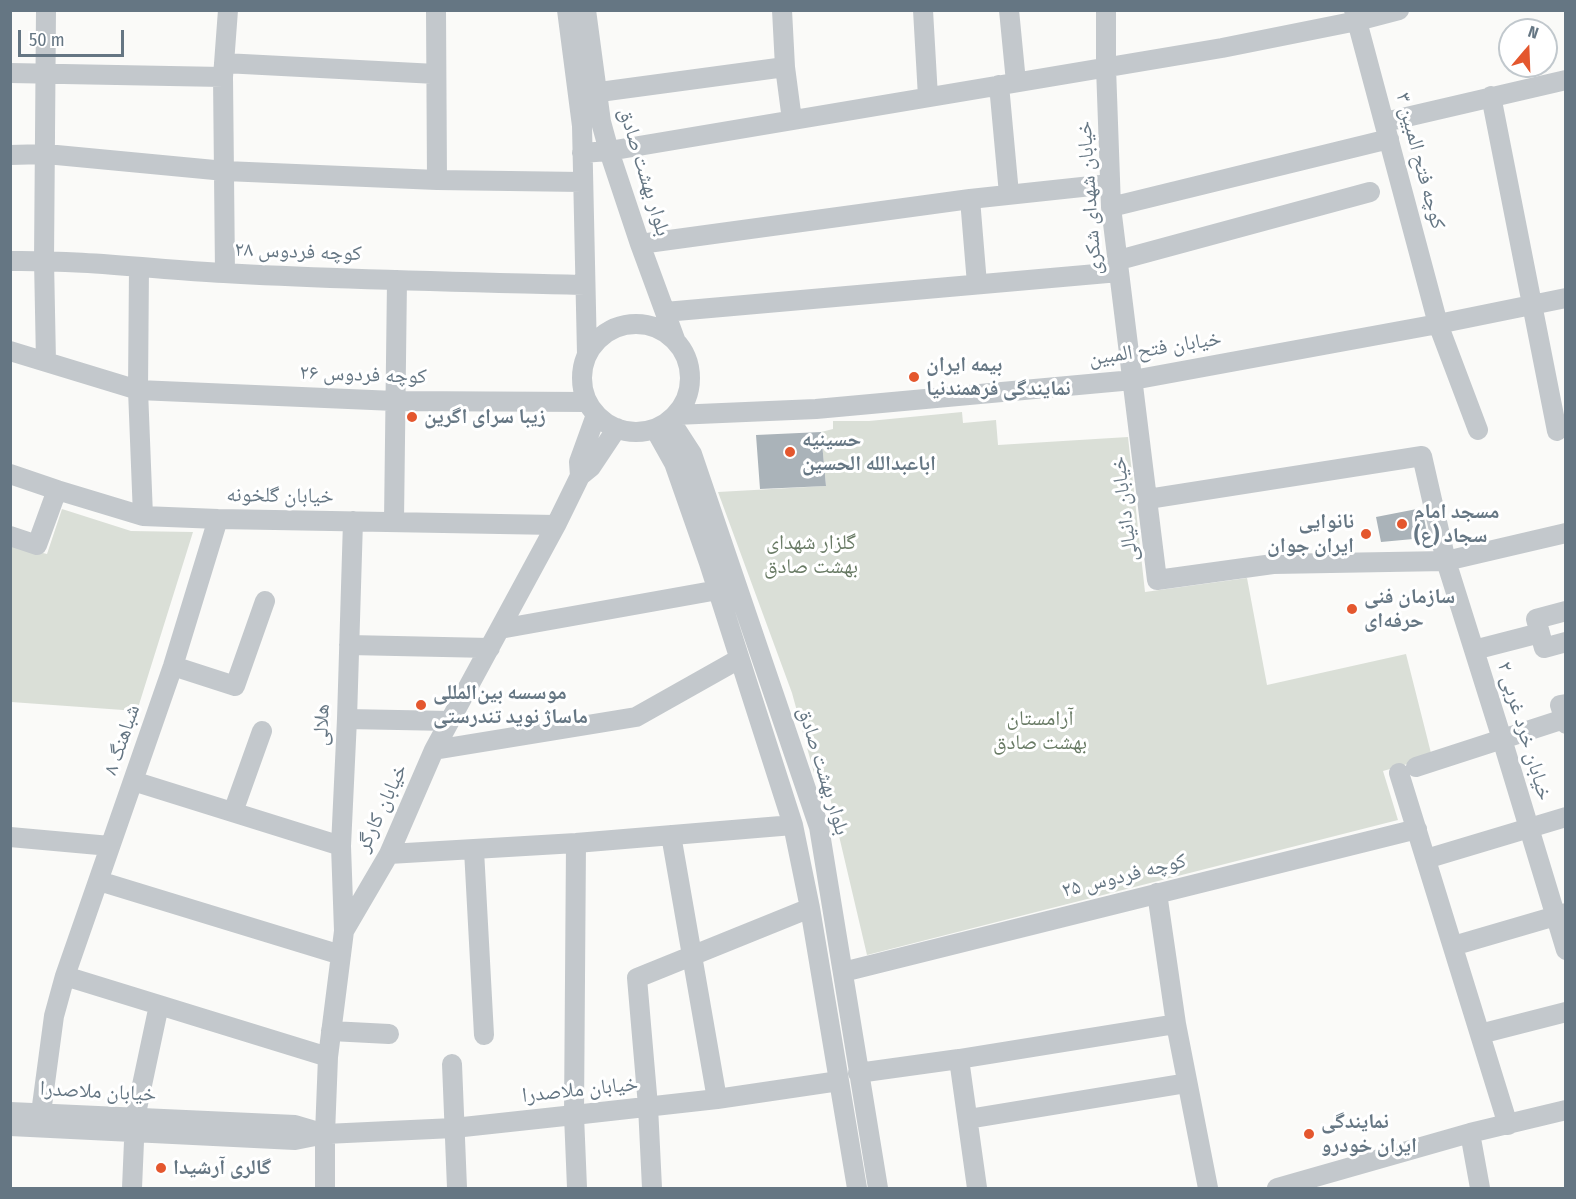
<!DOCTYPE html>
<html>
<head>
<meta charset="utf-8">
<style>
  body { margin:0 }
  #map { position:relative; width:1576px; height:1199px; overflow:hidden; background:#fafaf8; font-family:"Fira Sans Condensed",sans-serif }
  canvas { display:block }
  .frame { position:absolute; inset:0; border:12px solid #657683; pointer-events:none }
  .north { position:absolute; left:1498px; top:18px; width:60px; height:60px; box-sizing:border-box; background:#fff; border:2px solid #c1c8cd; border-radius:50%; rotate:19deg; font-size:16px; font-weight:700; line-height:24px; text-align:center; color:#657683 }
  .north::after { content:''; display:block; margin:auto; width:21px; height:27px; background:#e4572e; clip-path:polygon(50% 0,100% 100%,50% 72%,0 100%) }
  .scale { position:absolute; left:18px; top:30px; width:106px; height:27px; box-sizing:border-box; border:3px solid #657683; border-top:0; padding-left:8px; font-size:18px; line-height:21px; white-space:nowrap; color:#657683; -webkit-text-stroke:4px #fff; paint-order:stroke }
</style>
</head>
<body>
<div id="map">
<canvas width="1576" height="1199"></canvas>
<div class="frame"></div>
<div class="north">N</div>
<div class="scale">50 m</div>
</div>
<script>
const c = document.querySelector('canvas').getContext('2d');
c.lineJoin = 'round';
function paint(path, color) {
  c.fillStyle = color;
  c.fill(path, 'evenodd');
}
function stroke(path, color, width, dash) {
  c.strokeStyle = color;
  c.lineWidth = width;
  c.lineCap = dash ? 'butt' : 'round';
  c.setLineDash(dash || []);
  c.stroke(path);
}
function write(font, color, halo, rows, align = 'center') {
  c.font = font + ' "Fira Sans Condensed","Noto Naskh Arabic",sans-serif';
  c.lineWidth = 6;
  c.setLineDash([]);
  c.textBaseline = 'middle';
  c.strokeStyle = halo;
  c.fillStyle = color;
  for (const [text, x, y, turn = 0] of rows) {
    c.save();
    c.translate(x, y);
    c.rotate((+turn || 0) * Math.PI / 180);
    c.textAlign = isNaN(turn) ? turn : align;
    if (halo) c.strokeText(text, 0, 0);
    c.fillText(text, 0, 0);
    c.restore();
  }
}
paint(new Path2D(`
  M962,412L963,423L996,420L998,445L1128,437L1145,592L1247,578L1267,685L1406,654L1432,757L1383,771L1398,820L867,955L824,772L814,773L792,693L718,492L826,486L821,432L833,429V421H869Z
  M62,509L131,531L193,532L137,711L11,702L10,545L47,554Z`), '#dadfd7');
paint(new Path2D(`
  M821,432L826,486L760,489L756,435Z
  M1422,508L1427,533L1424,538L1381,542L1376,517Z`), '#aab3b9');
stroke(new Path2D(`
  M46,10L44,260L46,362
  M436,10L437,180
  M567,10L582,126L587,354
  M586,10L601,122L609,151L640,244L676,342
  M782,10L785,67L792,120
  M923,10L928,97
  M1009,10L1016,82
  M1106,10V67L1111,207L1157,580L1273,564L1446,561L1566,533
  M1354,10L1438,324L1478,430
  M224,63L436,74
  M10,73L223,77
  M999,85L1009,194
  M597,94L607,91L785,67
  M1491,96L1557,431
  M1385,122L1566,80
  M582,153L609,151L1222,48L1357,21L1399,10
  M10,155L46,154L225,171L437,180L582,182
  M970,199L977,284
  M1111,207L1389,139
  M640,244L970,199L1110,184
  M1119,260L1370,192
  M10,261C82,260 153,269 224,273C344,280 465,282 585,285
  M139,267L138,390L143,516
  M225,273L223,77L228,10
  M665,312L1119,272
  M582 378a54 54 0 1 1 108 0a54 54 0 1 1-108 0Z
  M10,351L138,390L395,401L587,402
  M675,415L816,409L1133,380L1438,324L1566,298
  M670,420L692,454L819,827L878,1188
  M655,429L674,463L709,563L793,825L810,908L857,1188
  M10,474L57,490L143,516L218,519L556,525
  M580,476L579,462L596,415
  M1148,499L1422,456L1446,561L1502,739L1566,950
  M394,521L397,280
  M10,536L37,545L57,490
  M1566,611L1536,619L1544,648L1566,642
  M500,629L718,590
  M349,645L490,648
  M1474,650L1540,633
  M173,666L235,686L265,601
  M1566,704L1560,705L1566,724
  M347,719L449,721
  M434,750L636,717L739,659
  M1416,767L1564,719
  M1399,773L1508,1125
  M133,781L341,846
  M233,812L262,731
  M671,835L717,1099
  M10,837L110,846
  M576,843L574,1115L577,1188
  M474,850L484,1035
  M389,854L576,843L793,825
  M1426,859L1566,817
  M99,881L341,955
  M1157,893L1176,1024L1208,1188
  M344,931L341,846L347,719L353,521
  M1453,946L1566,913
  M843,972L1417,829
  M65,976L328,1057
  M331,1031L389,1034
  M1480,1034L1566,1012
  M959,1059L977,1188
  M452,1064L457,1188
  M858,1073L959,1059L1176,1024
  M10,1112L295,1125L322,1133
  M41,1113L54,1016L65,976L173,666L218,519
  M968,1119L1187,1083
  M10,1126L295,1140L325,1134L454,1128L574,1115L717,1099L839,1081
  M1470,1133L1480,1188
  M132,1188L135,1118L159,1005
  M325,1188V1134L328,1057L344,931L389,854L434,750L556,525L580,476L591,467L617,428
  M652,1188L648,1106L637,978L810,908
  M1277,1188L1470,1133L1566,1110`), '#c3c8cc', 20);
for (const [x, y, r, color] of [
  [914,377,6,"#e4572e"],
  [412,417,6,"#e4572e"],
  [790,452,6,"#e4572e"],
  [1402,524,6,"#e4572e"],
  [1366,534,6,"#e4572e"],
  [1352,609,6,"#e4572e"],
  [421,705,6,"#e4572e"],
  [1309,1134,6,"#e4572e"],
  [161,1168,6,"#e4572e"]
]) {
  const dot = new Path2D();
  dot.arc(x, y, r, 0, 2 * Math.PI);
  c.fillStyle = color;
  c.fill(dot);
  stroke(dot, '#fff', 2);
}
write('21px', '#657683', '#fff', [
  ["کوچه فتح المبین ۳",1420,161,75],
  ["بلوار بهشت صادق",644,172,73],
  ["خیابان شهدای شکری",1090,198,-94],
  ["کوچه فردوس ۲۸",298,252,2],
  ["خیابان فتح المبین",1155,349,-9],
  ["کوچه فردوس ۲۶",363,375,2],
  ["خیابان گلخونه",280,496,1],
  ["خیابان دانیالی",1125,509,-97],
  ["هلالی",322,725,-88],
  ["خیابان خرد غربی ۲",1524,731,73],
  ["شباهنگ ۸",122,740,-71],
  ["بلوار بهشت صادق",823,771,73],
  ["خیابان کارگر",382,808,-65],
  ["کوچه فردوس ۲۵",1124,876,-14],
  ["خیابان ملاصدرا",580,1090,-6],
  ["خیابان ملاصدرا",98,1092,3]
]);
write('bold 21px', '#657683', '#fff', [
  ["بیمه ایران",926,365],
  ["نمایندگی فرهمندنیا",926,389],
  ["زیبا سرای اگرین",424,417],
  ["حسینیه",802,440],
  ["اباعبدالله الحسین",802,464],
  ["مسجد امام",1414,512],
  ["سجاد (ع)",1414,536],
  ["نانوایی",1354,522,"right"],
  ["ایران جوان",1354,546,"right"],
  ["سازمان فنی",1364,597],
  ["حرفه‌ای",1364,621],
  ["موسسه بین‌المللی",433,693],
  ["ماساژ نوید تندرستی",433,717],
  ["نمایندگی",1321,1122],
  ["ایران خودرو",1321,1146],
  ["گالری آرشیدا",173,1168]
], 'left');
write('21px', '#687a64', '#fff', [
  ["گلزار شهدای",811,543],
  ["بهشت صادق",811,567],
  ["آرامستان",1040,719],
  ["بهشت صادق",1040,743]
]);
</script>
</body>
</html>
